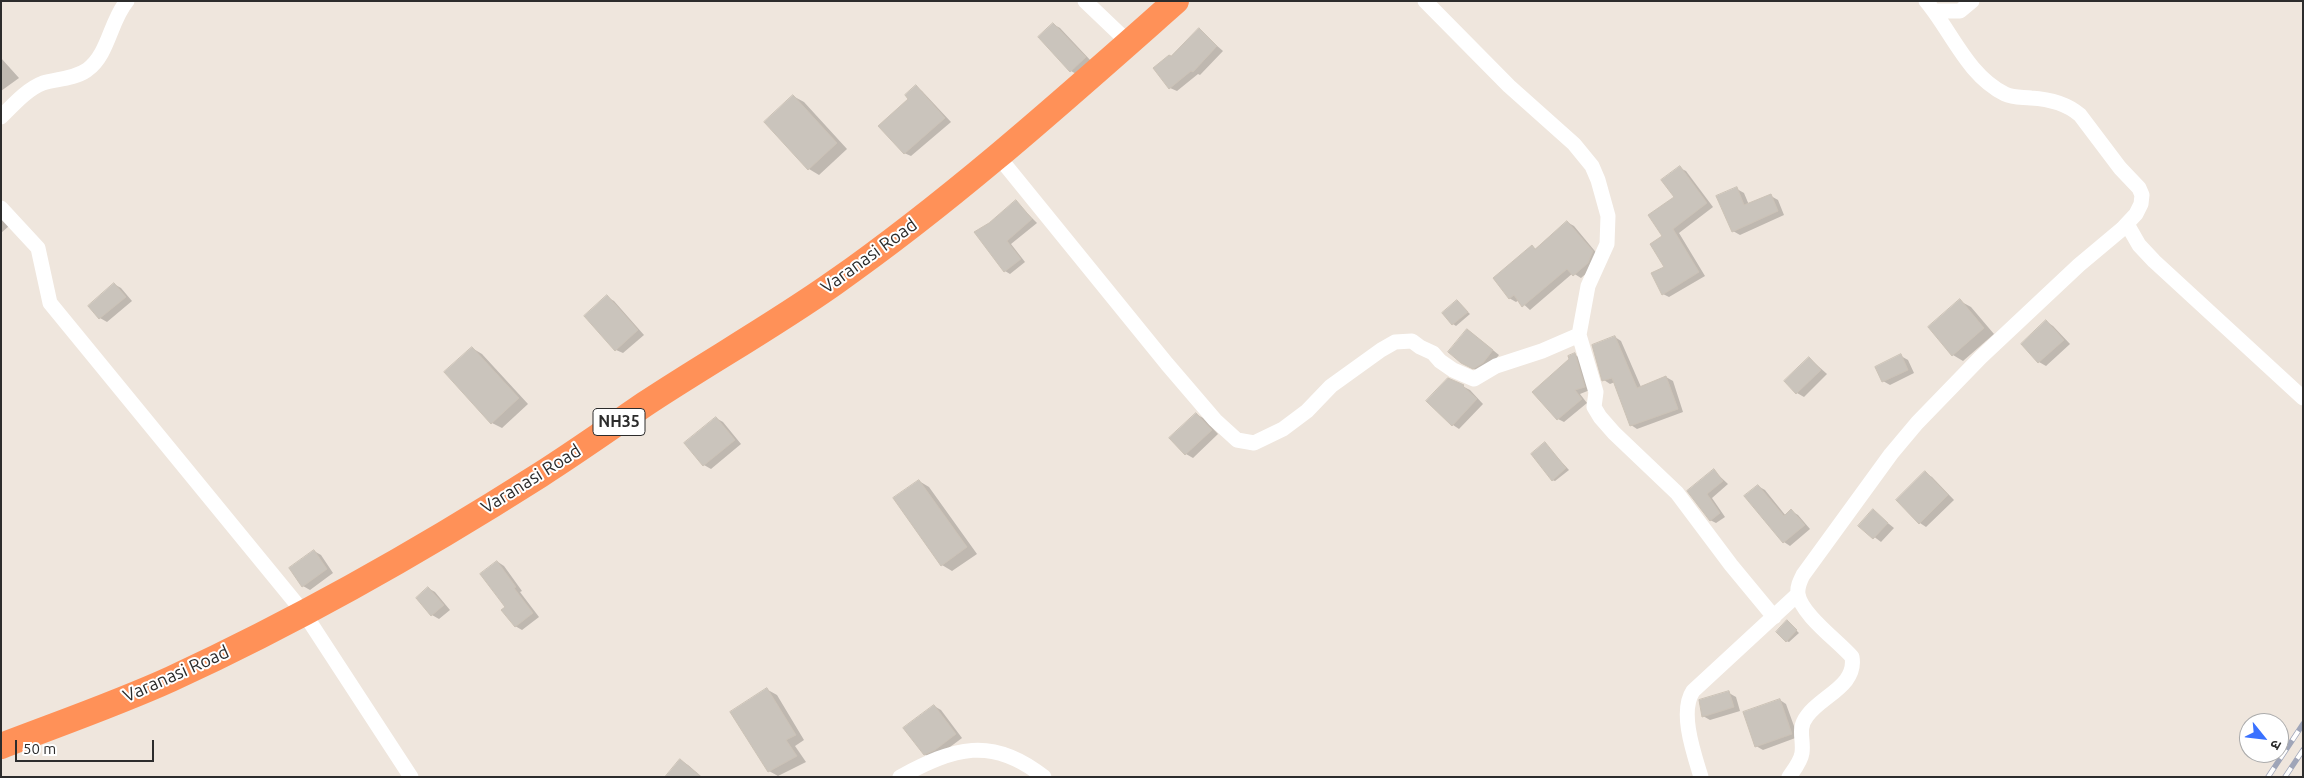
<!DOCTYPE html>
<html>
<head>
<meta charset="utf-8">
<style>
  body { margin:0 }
  #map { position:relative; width:2304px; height:778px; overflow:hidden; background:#efe6dd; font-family:Ubuntu,"Noto Sans Devanagari",sans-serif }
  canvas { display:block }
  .frame { position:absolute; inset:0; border:2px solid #2c2c2c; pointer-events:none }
  .north { position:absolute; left:2239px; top:713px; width:50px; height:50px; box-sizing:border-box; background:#fff; border:1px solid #ababab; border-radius:50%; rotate:119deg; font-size:14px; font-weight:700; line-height:20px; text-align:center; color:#2c2c2c }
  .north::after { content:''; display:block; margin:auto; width:18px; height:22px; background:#3a71ff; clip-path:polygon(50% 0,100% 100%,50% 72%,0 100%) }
  .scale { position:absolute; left:15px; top:740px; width:139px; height:22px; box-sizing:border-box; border:2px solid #2c2c2c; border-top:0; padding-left:6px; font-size:15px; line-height:18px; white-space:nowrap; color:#2c2c2c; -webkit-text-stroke:4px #fff; paint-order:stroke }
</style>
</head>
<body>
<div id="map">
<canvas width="2304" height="778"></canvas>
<div class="frame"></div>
<div class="north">उ</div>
<div class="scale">50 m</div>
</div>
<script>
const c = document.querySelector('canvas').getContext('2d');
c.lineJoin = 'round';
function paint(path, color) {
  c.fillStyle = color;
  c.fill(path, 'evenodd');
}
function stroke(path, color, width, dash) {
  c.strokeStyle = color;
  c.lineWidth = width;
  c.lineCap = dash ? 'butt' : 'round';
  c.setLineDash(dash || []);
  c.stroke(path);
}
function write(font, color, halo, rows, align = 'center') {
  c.font = font + ' Ubuntu,sans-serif';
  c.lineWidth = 4;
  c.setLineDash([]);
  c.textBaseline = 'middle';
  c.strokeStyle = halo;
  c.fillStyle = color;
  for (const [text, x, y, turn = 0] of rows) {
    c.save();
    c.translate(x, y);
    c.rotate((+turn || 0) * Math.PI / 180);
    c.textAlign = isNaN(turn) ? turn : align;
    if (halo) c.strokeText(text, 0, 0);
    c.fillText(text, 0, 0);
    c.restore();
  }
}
paint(new Path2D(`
  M1053,24L1060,28L1092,62L1078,75L1071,71Z
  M1199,30L1223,51L1200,75L1198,74L1177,91L1170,88L1172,57Z
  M1,58L19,78L1,91Z
  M916,87L922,91L951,122L911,156L904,153L910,99Z
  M793,96L804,102L847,149L819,175L809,169Z
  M1680,168L1686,171L1713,207L1679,233L1705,276L1669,297L1663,294L1665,267L1663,237L1676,198Z
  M1737,189L1744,193L1749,205L1771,196L1778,200L1784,215L1740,235L1733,231Z
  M1016,202L1037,223L1011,244L1025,262L1010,274L1005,271L990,224Z
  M1,213L9,226L1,233Z
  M1567,222L1574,226L1599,256L1595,266L1581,278L1573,273L1530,310L1519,300L1516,302L1509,298L1532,247L1536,249Z
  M114,284L121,288L132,301L107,322L100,318L89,306Z
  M607,297L614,301L644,335L623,353L616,350Z
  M1457,301L1470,314L1456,326L1453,324Z
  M1960,301L1971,307L1994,334L1963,361L1953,355Z
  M2047,322L2053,326L2070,344L2046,366L2039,362Z
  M1468,330L1499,355L1490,366L1481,372L1469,367Z
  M1615,337L1621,341L1641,387L1666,377L1673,381L1683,412L1637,429L1631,425L1615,382L1610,384L1604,380Z
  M472,348L482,354L528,404L502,428L492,423Z
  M1574,354L1580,358L1590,390L1580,394L1587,403L1564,422L1558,419Z
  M1901,356L1908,360L1914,373L1890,385L1883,381L1877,368Z
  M1809,358L1827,374L1804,397L1797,393Z
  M1448,379L1470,390L1483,404L1459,429L1453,425Z
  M1196,414L1203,418L1218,434L1193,458L1186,454Z
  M716,418L723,422L741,444L711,469L704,465L686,443Z
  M1545,444L1569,470L1555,481L1552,480Z
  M1714,471L1728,484L1712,498L1725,517L1716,523L1710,520L1689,491Z
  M1925,473L1932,477L1954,500L1926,527L1920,523Z
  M919,481L929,487L977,554L952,571L942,565Z
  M1758,486L1765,490L1786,516L1791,511L1798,515L1810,529L1790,546L1784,542Z
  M1873,511L1894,528L1881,542L1860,526Z
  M314,551L321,555L333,573L310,590L303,586Z
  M498,562L504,566L522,591L520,592L539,617L522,630L515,626L507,607Z
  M428,588L435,592L450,610L439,619L432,615L417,598Z
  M1790,624L1799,633L1789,642L1786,641Z
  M768,690L777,695L804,740L795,746L806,762L778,776L769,771Z
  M1729,693L1736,697L1740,711L1710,720L1703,716Z
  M1780,700L1786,704L1798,737L1763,750L1756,746Z
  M934,706L941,710L962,738L942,753L931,758L924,754Z
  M680,760L688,765L702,777H666Z`), '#0003');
const building = new Path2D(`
  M1053,23L1086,57L1070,72L1038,37Z
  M1199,28L1217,46L1193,72L1191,71L1169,89L1153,68L1169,55L1171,56Z
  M916,85L945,118L904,154L878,126L908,99L905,95Z
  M793,95L837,143L808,170L764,122Z
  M1680,166L1707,203L1673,229L1699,272L1662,295L1651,273L1664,267L1650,244L1662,236L1648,215L1674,197L1661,180Z
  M1737,187L1744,205L1771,194L1778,211L1732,232L1716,196Z
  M1016,200L1032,219L1007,241L1021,259L1004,272L974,232L989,223Z
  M1567,221L1593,251L1588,263L1573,276L1567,269L1522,307L1514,295L1509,299L1493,278L1532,245L1535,249Z
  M114,283L126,297L99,319L88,306Z
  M607,295L638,330L615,351L584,316Z
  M1960,299L1984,328L1952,356L1928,327Z
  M1457,300L1468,312L1452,325L1442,313Z
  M2046,320L2064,340L2038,363L2021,344Z
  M1467,329L1493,350L1483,363L1473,369L1461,363L1448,352Z
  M1615,336L1637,388L1666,376L1678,409L1630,426L1612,378L1602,381L1592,345Z
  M472,347L519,398L491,424L444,372Z
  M1575,353L1585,387L1575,390L1582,399L1557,420L1532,392L1569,359L1568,356Z
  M1901,354L1908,370L1882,382L1875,367Z
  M1809,357L1821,370L1796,394L1784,381Z
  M1448,378L1464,385L1463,386L1477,399L1452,426L1426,401Z
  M1196,413L1212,430L1185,455L1169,438Z
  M716,417L735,440L703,466L684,443Z
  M1545,442L1566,468L1552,481L1531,454Z
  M1714,469L1723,481L1707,494L1720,513L1710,521L1687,491Z
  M1925,471L1948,495L1919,524L1896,500Z
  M919,480L967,547L941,566L893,498Z
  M1758,485L1784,516L1791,509L1805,525L1783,543L1744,496Z
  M1873,509L1888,523L1873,539L1858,526Z
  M314,550L327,569L302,587L289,568Z
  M497,561L516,587L514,588L533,613L515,627L501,610L505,607L480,574Z
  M428,587L444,605L431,616L416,598Z
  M1787,620L1797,630L1786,642L1776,632Z
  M767,688L796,735L786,740L797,756L768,772L730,712Z
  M1729,691L1734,707L1702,717L1699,700Z
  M1780,699L1792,734L1755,747L1743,712Z
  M934,705L956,734L935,750L924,755L903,728Z
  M680,759L701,777H665Z`);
paint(building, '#cac4bc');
stroke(building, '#cbc2b6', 1);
stroke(new Path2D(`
  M1085,1L1129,43
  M1935,11H1960L1972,1
  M1,117C13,105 27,89 43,83C57,79 74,79 87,70C109,54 110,21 127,1
  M998,156L1167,364L1215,420L1237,440L1254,443L1283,429L1307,411L1331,386L1381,350L1395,342L1412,341L1420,347L1433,353L1440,361L1453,370L1474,379L1496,366L1542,351L1579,335L1588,286L1607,244L1608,216L1598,180L1592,166L1574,144L1509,86L1425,1
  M1,208L38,248L50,303L304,613L411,777
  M2127,224L2139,245L2154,261L2303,398
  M1579,335L1596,392L1594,407L1600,417L1614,433L1677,493L1731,565L1774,617
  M900,777C954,748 991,735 1044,777
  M1701,777C1694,754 1679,712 1693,691L1798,594
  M1789,777C1794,770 1801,761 1802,753C1804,739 1797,729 1807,716C1821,696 1857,686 1852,657C1838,641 1801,614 1798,594C1797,587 1800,581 1803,575L1891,454L1917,423L1981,357L2079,265L2122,229L2136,214L2141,204L2142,195L2139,188L2120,168L2080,115C2066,103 2049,99 2031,98C2022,97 2013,98 2005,94C1967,75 1952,32 1926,1`), '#fff', 15);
stroke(new Path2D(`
  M1,746C58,724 116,704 171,679C299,620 422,550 540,475C576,452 610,428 645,404C707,363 773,326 834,283C955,198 1065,99 1176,1`), '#ff9158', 26);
const rail = new Path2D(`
  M2268,777L2303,724
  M2285,777L2303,750`);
stroke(rail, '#9fa5b8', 5.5);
stroke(rail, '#fff', 4, [11]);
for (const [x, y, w] of [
  [619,422,52]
]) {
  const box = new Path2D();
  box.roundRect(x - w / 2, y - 13.5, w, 27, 4);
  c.fillStyle = '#fff';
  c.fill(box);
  stroke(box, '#2c2c2c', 1);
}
write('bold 16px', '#2c2c2c', null, [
  ["NH35",619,422]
]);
write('18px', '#2c2c2c', '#fff', [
  ["Varanasi Road",869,256,-36],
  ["Varanasi Road",531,479,-32],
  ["Varanasi Road",176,674,-24]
]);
</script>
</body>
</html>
